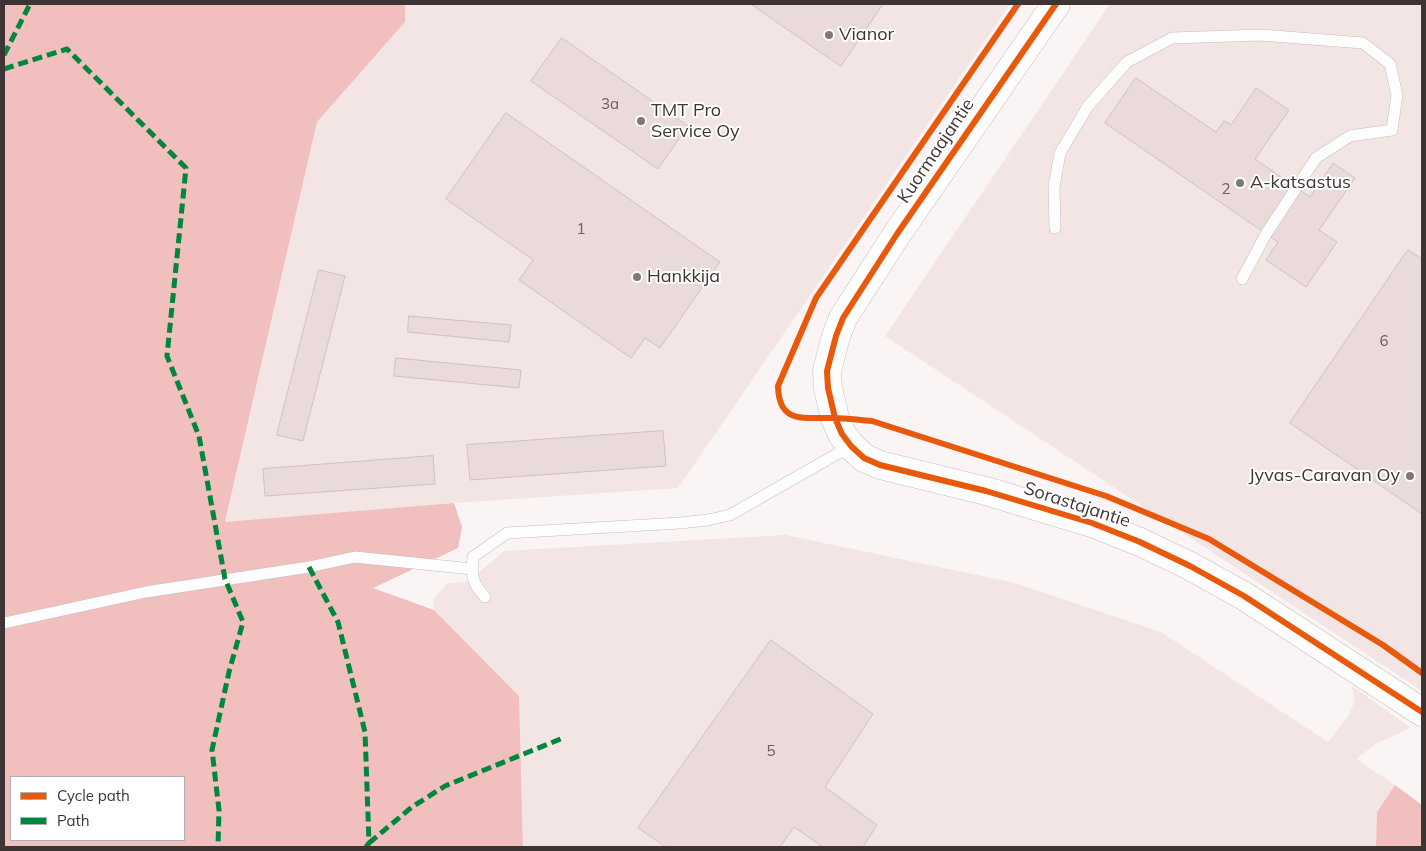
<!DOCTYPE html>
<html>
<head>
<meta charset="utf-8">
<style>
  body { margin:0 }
  #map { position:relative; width:1426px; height:851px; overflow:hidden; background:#faf4f4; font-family:Mulish,sans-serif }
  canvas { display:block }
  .frame { position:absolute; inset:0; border:5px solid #3f3434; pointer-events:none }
  .legend { position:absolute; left:10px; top:776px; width:175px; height:65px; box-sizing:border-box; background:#fff; border:1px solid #b2aeae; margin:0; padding:6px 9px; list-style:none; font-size:15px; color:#3f3434 }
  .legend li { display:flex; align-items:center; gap:10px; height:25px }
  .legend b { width:25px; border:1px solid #b2aeae }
</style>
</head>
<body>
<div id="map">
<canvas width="1426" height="851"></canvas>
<div class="frame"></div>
<ul class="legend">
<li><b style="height:6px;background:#e8590c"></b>Cycle path</li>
<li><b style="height:6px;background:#00873e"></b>Path</li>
</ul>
</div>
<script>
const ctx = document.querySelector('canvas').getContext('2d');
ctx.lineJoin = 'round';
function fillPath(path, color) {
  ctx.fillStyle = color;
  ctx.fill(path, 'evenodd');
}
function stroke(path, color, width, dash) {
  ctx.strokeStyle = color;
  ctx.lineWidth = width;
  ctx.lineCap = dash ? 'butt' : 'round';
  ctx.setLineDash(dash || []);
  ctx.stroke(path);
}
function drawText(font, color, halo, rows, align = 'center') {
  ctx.font = font + ' Mulish,sans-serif';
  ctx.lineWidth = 4;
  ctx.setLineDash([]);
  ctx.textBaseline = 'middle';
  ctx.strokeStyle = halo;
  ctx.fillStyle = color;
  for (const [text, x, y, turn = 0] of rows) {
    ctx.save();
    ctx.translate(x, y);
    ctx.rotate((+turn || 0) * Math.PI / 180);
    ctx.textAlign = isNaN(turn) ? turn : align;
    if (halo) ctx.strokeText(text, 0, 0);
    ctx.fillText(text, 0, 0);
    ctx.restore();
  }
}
const built = new Path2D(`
  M405,4h605l-332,484 -224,15 -229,20 92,-401 88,-100z
  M1110,4h312v687l-537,-355z
  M786,535l229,48 146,49 167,110 21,-27 6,-15 -4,-15 60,43 -34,15 -21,16 39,26 -18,27 -1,35h-853l-4,-151 -85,-86 -1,-10 14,-16 22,-3 35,-30z`);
const forest = new Path2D(`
  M4,4h401v18l-88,100 -92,400 229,-19 8,24 -4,21 -85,40 61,22 85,86 4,151h-519zM11,777h173v63h-173z
  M1395,785l27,20v42h-46l1,-35z`);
const building = new Path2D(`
  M751,4h132l-42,62z
  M562,38l126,88 -30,43 -127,-88z
  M1136,78l80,54 8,-11 7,4 25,-37 33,22 -34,49 55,38 23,-34 22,15 -36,52 18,12 -31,45 -40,-27 12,-18 -173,-119z
  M506,113l214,149 -60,86 -15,-10 -14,20 -112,-78 14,-20 -87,-61z
  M1408,250l14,9v255l-132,-91z
  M319,270l26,6 -42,165 -26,-6z
  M409,316l102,9 -2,17 -101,-10z
  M396,358l125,12 -2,18 -125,-12z
  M663,431l3,35 -196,14 -3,-35z
  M433,456l2,28 -170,12 -2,-27z
  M771,640l102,74 -48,73 52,38 -14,22h-40l-29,-20 -14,20h-114l-28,-19z`);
const service = new Path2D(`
  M1055,228l-1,-41 6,-34 28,-47 39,-44 45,-24 89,-3 102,8 27,21 7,31 -5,35 -42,6 -34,22 -50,76 -24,45
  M485,597c-13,-14 -14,-22 -12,-40l34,-24 173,-10 28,-3 22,-5 121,-69
  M4,623l142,-31 163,-25 46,-10 117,12`);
const tertiary = new Path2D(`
  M1056,4l-159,230 -54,84 -7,18 -9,35 1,17 7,30 7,16 9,12 13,12 16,7 106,26 106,32 48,19 50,24 54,30 178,116`);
const quiet = new Path2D(`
  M4,55l26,-51
  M4,69l63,-20 119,119 -19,188 32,80 26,143 18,43 -14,50 -17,78 7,60 -1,37
  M309,567l29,55 27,110 4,111 -3,4
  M369,843l43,-36 33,-21 118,-48`);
const cycleway = new Path2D(`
  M1018,4l-202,294 -38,88c1,39 26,31 55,32 13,0 26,2 39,3l234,75 103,43 174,106 39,28
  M1056,4l-159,230 -54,84 -7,18 -9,35 1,17 7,30 7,16 9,12 13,12 16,7 106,26 106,32 48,19 50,24 54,30 178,116`);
const markers = [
  [829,35,5,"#807777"],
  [641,121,5,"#807777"],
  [1240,183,5,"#807777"],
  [637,277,5,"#807777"],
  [1410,476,5,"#807777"]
];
const numberNames = [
  ["3a",610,104],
  ["2",1226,189],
  ["1",581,229],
  ["6",1384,341],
  ["5",771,751]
];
const poiNames = [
  ["Vianor",839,35],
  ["TMT Pro",651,111],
  ["Service Oy",651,132],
  ["A-katsastus",1250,183],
  ["Hankkija",647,277],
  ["Jyvas-Caravan Oy",1400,476,"right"]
];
const streetNames = [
  ["Kuormaajantie",936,151,-56],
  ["Sorastajantie",1077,505,18]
];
fillPath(built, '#f3e5e4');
fillPath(forest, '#f1bfbe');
fillPath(building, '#eadada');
stroke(building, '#cbc4c4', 1);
stroke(service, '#c5bdbd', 12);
stroke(tertiary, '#c5bdbd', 29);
stroke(service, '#fefdfd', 11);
stroke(tertiary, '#fefdfd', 28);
stroke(quiet, '#00873e', 5, [10, 5]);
stroke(cycleway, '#e8590c', 6);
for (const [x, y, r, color] of markers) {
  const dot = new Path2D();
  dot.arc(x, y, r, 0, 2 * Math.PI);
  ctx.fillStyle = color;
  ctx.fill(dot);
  stroke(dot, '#fff', 2);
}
drawText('15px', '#6a5e5e', null, numberNames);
drawText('18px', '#3f3434', '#fff', poiNames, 'left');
drawText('18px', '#3f3434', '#fff', streetNames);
</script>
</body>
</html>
